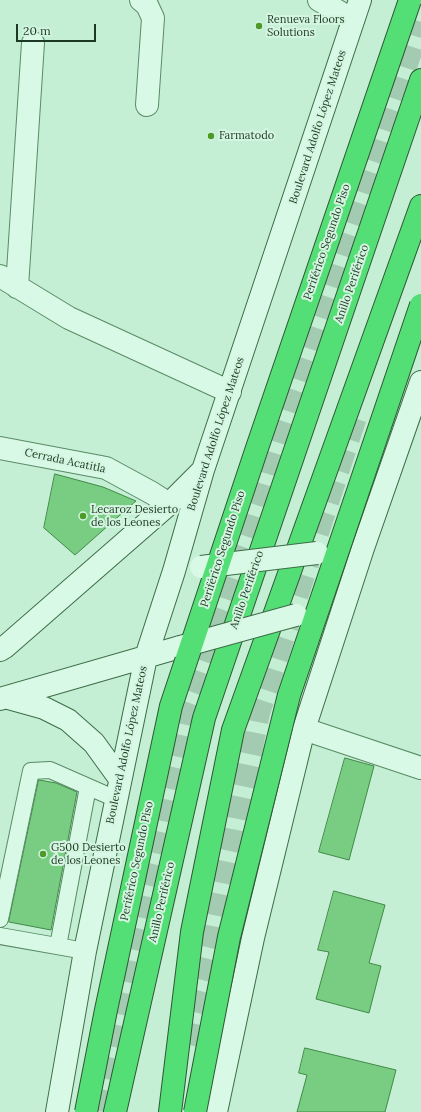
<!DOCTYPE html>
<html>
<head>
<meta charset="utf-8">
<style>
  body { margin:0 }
  #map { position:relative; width:421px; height:1112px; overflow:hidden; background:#c4efd5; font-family:Lora,serif }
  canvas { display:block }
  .scale { position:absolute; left:16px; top:24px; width:80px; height:18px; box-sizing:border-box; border:2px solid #1e3923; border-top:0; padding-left:5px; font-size:12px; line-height:14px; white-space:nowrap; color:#1e3923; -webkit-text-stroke:3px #d4f6e1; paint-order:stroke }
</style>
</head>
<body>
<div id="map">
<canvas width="421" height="1112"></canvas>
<div class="scale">20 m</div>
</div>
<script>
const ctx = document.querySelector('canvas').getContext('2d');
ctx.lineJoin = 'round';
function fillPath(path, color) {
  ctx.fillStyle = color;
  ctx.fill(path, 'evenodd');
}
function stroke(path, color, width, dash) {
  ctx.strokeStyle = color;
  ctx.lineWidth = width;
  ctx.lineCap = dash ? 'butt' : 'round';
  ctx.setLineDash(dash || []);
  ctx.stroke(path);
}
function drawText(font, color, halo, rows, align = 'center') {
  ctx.font = font + ' Lora,serif';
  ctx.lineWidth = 4;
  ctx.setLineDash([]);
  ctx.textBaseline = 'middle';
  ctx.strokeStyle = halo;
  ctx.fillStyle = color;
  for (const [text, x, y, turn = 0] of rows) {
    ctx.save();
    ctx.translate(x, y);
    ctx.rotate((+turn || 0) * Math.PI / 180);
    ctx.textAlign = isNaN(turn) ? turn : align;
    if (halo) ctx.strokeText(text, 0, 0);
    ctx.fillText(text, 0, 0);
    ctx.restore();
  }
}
const building = new Path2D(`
  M55,474l48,13 33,14 -61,54 -31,-27z
  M345,758l29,8 -25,94 -30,-8z
  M39,780l17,3 21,9 -26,138 -42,-8z
  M334,891l51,14 -16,58 12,3 -12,47 -53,-14 13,-47 -11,-2z
  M305,1048l91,22 -11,42h-88l10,-37 -8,-2z`);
const motorwayTunnel = new Path2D(`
  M186,1044l28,-110 45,-221 98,-299
  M103,1112l33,-162 51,-234 69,-195 28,-90 137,-409`);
const service = new Path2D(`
  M0,919l31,-148 19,-1 66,29
  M0,936l85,15
  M58,946l30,-159`);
const minor = new Path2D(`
  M141,0l6,5 6,13 -6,87
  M319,0l34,20
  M0,276l69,42 161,74
  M17,287l16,-244
  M0,448l106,20 46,25 17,11
  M304,729l117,39`);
const secondary = new Path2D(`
  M0,650l5,-3 164,-143 33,-33
  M8,698l36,10 24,12 26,23 26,36
  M0,699l180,-52
  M57,1112l28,-161 61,-294 28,-86 29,-101 157,-470
  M216,1112l37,-174 51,-209 59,-181 58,-166`);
const motorway = new Path2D(`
  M115,1112l89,-394 217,-638
  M170,1112l22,-180 41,-202 188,-524`);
const secondaryBridge = new Path2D(`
  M201,567l116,-14
  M180,647l116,-32`);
const motorwayBridge = new Path2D(`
  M86,1112l20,-102 65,-304 86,-258 153,-448
  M195,1112l34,-175 60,-242 132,-390`);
const markers = [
  [259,26,4,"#4d9a29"],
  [211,136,4,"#4d9a29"],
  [83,516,4,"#4d9a29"],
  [43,854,4,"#4d9a29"]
];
const poiNames = [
  ["Renueva Floors",267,20],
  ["Solutions",267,33],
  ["Farmatodo",219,136],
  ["Lecaroz Desierto",91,510],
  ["de los Leones",91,523],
  ["G500 Desierto",51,848],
  ["de los Leones",51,861]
];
const streetNames = [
  ["Boulevard Adolfo López Mateos",318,127,-72],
  ["Periférico Segundo Piso",327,242,-71],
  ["Anillo Periférico",352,284,-71],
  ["Boulevard Adolfo López Mateos",216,434,-72],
  ["Cerrada Acatitla",65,461,12],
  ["Periférico Segundo Piso",223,549,-72],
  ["Anillo Periférico",247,590,-71],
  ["Boulevard Adolfo López Mateos",127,745,-78],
  ["Periférico Segundo Piso",137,861,-78],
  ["Anillo Periférico",162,902,-77]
];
fillPath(building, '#79cd82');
stroke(building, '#408946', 1);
stroke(motorwayTunnel, '#a3cbb1', 22, [22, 11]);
stroke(service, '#5a8a65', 18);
stroke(minor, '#5a8a65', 24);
stroke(secondary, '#3d6c46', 24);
stroke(motorway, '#2e5735', 24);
stroke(service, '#d8f9e5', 16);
stroke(minor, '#d8f9e5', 22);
stroke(secondary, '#d8f9e5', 22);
stroke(motorway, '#54df76', 22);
stroke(secondaryBridge, '#3d6c46', 24, []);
stroke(motorwayBridge, '#2e5735', 24, []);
stroke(secondaryBridge, '#d8f9e5', 22);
stroke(motorwayBridge, '#54df76', 22);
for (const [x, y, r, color] of markers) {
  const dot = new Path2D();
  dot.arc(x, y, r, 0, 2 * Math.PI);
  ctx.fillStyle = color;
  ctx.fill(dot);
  stroke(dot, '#d4f6e1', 1.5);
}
drawText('11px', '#1e3923', '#d4f6e1', poiNames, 'left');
drawText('11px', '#1e3923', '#d4f6e1', streetNames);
</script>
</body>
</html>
